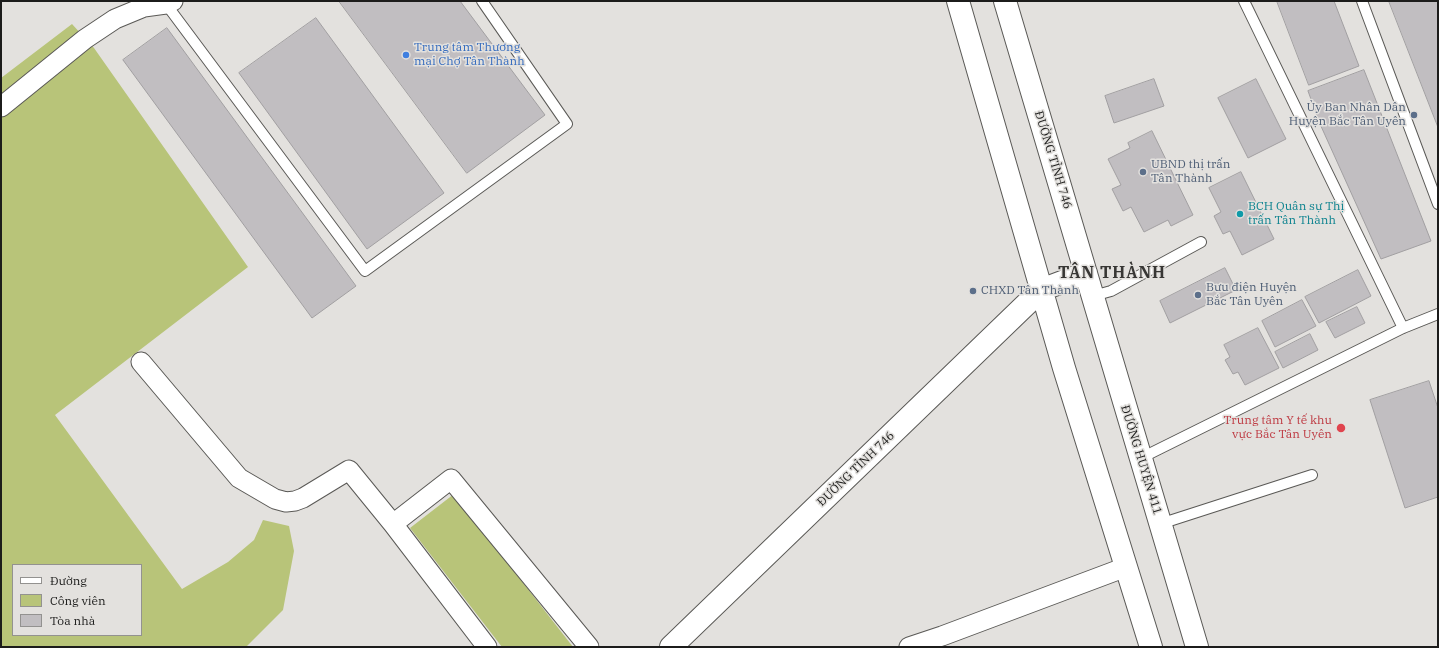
<!DOCTYPE html>
<html>
<head>
<meta charset="utf-8">
<style>
  body { margin:0 }
  #map { position:relative; width:1439px; height:648px; overflow:hidden; background:#e3e1de; font-family:"IBM Plex Serif",serif }
  canvas { display:block }
  .frame { position:absolute; inset:0; border:2px solid #1c1c1b; pointer-events:none }
  .legend { position:absolute; left:12px; top:564px; width:130px; height:72px; box-sizing:border-box; background:#e3e1de; border:1px solid #939290; margin:0; padding:5px 7px; list-style:none; font-size:12px; color:#1c1c1b }
  .legend li { display:flex; align-items:center; gap:8px; height:20px }
  .legend b { width:20px; border:1px solid #939290 }
</style>
</head>
<body>
<div id="map">
<canvas width="1439" height="648"></canvas>
<div class="frame"></div>
<ul class="legend">
<li><b style="height:5px;background:#fff"></b>Đường</li>
<li><b style="height:11px;background:#b8c479"></b>Công viên</li>
<li><b style="height:11px;background:#c1bec1"></b>Tòa nhà</li>
</ul>
</div>
<script>
const ctx = document.querySelector('canvas').getContext('2d');
ctx.lineJoin = 'round';
function fillPath(path, color) {
  ctx.fillStyle = color;
  ctx.fill(path, 'evenodd');
}
function stroke(path, color, width, dash) {
  ctx.strokeStyle = color;
  ctx.lineWidth = width;
  ctx.lineCap = dash ? 'butt' : 'round';
  ctx.setLineDash(dash || []);
  ctx.stroke(path);
}
function drawText(font, color, halo, rows, align = 'center') {
  ctx.font = font + ' "IBM Plex Serif",serif';
  ctx.lineWidth = 3;
  ctx.setLineDash([]);
  ctx.textBaseline = 'middle';
  ctx.strokeStyle = halo;
  ctx.fillStyle = color;
  for (const [text, x, y, turn = 0] of rows) {
    ctx.save();
    ctx.translate(x, y);
    ctx.rotate((+turn || 0) * Math.PI / 180);
    ctx.textAlign = isNaN(turn) ? turn : align;
    if (halo) ctx.strokeText(text, 0, 0);
    ctx.fillText(text, 0, 0);
    ctx.restore();
  }
}
const green = new Path2D(`
  M72,24l22,24 154,219 -193,148 127,174 46,-27 26,-22 9,-20 26,6 5,25 -11,59 -37,37h-245v-569zM13,565h128v70h-128z
  M454,494l119,153h-71l-92,-119z`);
const building = new Path2D(`
  M339,1h121l85,114 -78,58z
  M1277,1h57l25,65 -50,19z
  M1389,1h49v126z
  M316,18l128,175 -77,56 -128,-176z
  M167,28l189,258 -44,32 -189,-258z
  M1364,70l67,171 -50,18 -61,-135 -12,-33z
  M1154,79l10,27 -50,17 -9,-27z
  M1256,79l30,60 -38,19 -30,-60z
  M1152,131l41,84 -22,11 -3,-6 -24,12 -13,-25 -8,4 -11,-22 9,-4 -13,-26 22,-11 -2,-5z
  M1241,172l33,67 -32,16 -12,-24 -7,3 -9,-18 7,-4 -12,-24z
  M1225,268l11,22 -66,33 -10,-22z
  M1358,270l13,26 -52,27 -14,-26z
  M1302,300l14,26 -41,21 -13,-26z
  M1357,307l8,16 -30,15 -9,-16z
  M1258,328l21,40 -34,17 -7,-13 -5,2 -8,-14 5,-3 -6,-12z
  M1310,334l8,16 -35,18 -8,-16z
  M1429,381l9,27v89l-33,11 -35,-108z`);
const service = new Path2D(`
  M1244,1l159,327
  M1362,1l76,203
  M166,4l199,267 202,-147 -85,-123
  M1093,296l18,-5 90,-49
  M1141,458l262,-130 35,-14
  M1160,524l152,-49`);
const minor = new Path2D(`
  M1,107l84,-68 30,-20 29,-12 22,-3 7,-3
  M141,362l98,116 36,21 11,3 9,-1 8,-3 46,-28 44,54 94,123
  M393,524l58,-45 138,168
  M909,647l33,-11 184,-69`);
const secondary = new Path2D(`
  M958,1l106,367 87,279
  M1005,1l192,646
  M671,647l370,-357 45,-17`);
const markers = [
  [406,55,4,"#3f7fe0"],
  [1414,115,4,"#5c6f8a"],
  [1143,172,4,"#5c6f8a"],
  [1240,214,4,"#0f9aa8"],
  [973,291,4,"#5c6f8a"],
  [1198,295,4,"#5c6f8a"],
  [1341,428,5,"#e0444e"]
];
const shopNames = [
  ["Trung tâm Thương",414,48],
  ["mại Chợ Tân Thành",414,62]
];
const serviceNames = [
  ["Ủy Ban Nhân Dân",1406,108,"right"],
  ["Huyện Bắc Tân Uyên",1406,122,"right"],
  ["UBND thị trấn",1151,165],
  ["Tân Thành",1151,179],
  ["Bưu điện Huyện",1206,288],
  ["Bắc Tân Uyên",1206,302],
  ["CHXD Tân Thành",981,291]
];
const streetNames = [
  ["ĐƯỜNG TỈNH 746",1053,160,73],
  ["ĐƯỜNG HUYỆN 411",1141,460,73],
  ["ĐƯỜNG TỈNH 746",856,469,-44]
];
const cultureNames = [
  ["BCH Quân sự Thị",1248,207],
  ["trấn Tân Thành",1248,221]
];
const healthNames = [
  ["Trung tâm Y tế khu",1332,421],
  ["vực Bắc Tân Uyên",1332,435]
];
const districtNames = [
  ["TÂN THÀNH",1112,273]
];
fillPath(green, '#b8c479');
fillPath(building, '#c1bec1');
stroke(building, '#a19fa1', 1);
stroke(service, '#5a5956', 12);
stroke(minor, '#5a5956', 21);
stroke(secondary, '#5a5956', 24);
stroke(service, '#fff', 10);
stroke(minor, '#fff', 19);
stroke(secondary, '#fff', 22);
for (const [x, y, r, color] of markers) {
  const dot = new Path2D();
  dot.arc(x, y, r, 0, 2 * Math.PI);
  ctx.fillStyle = color;
  ctx.fill(dot);
  stroke(dot, '#e3e1de', 1.5);
}
drawText('12px', '#366cbe', '#e3e1de', shopNames, 'left');
drawText('12px', '#4e5e75', '#e3e1de', serviceNames, 'left');
drawText('12px', '#1c1c1b', '#e3e1de', streetNames);
drawText('12px', '#0d838f', '#e3e1de', cultureNames, 'left');
drawText('12px', '#be3a42', '#e3e1de', healthNames, 'right');
ctx.letterSpacing = '1px';
drawText('bold 16px', '#383735', '#e3e1de', districtNames);
ctx.letterSpacing = '0px';
</script>
</body>
</html>
